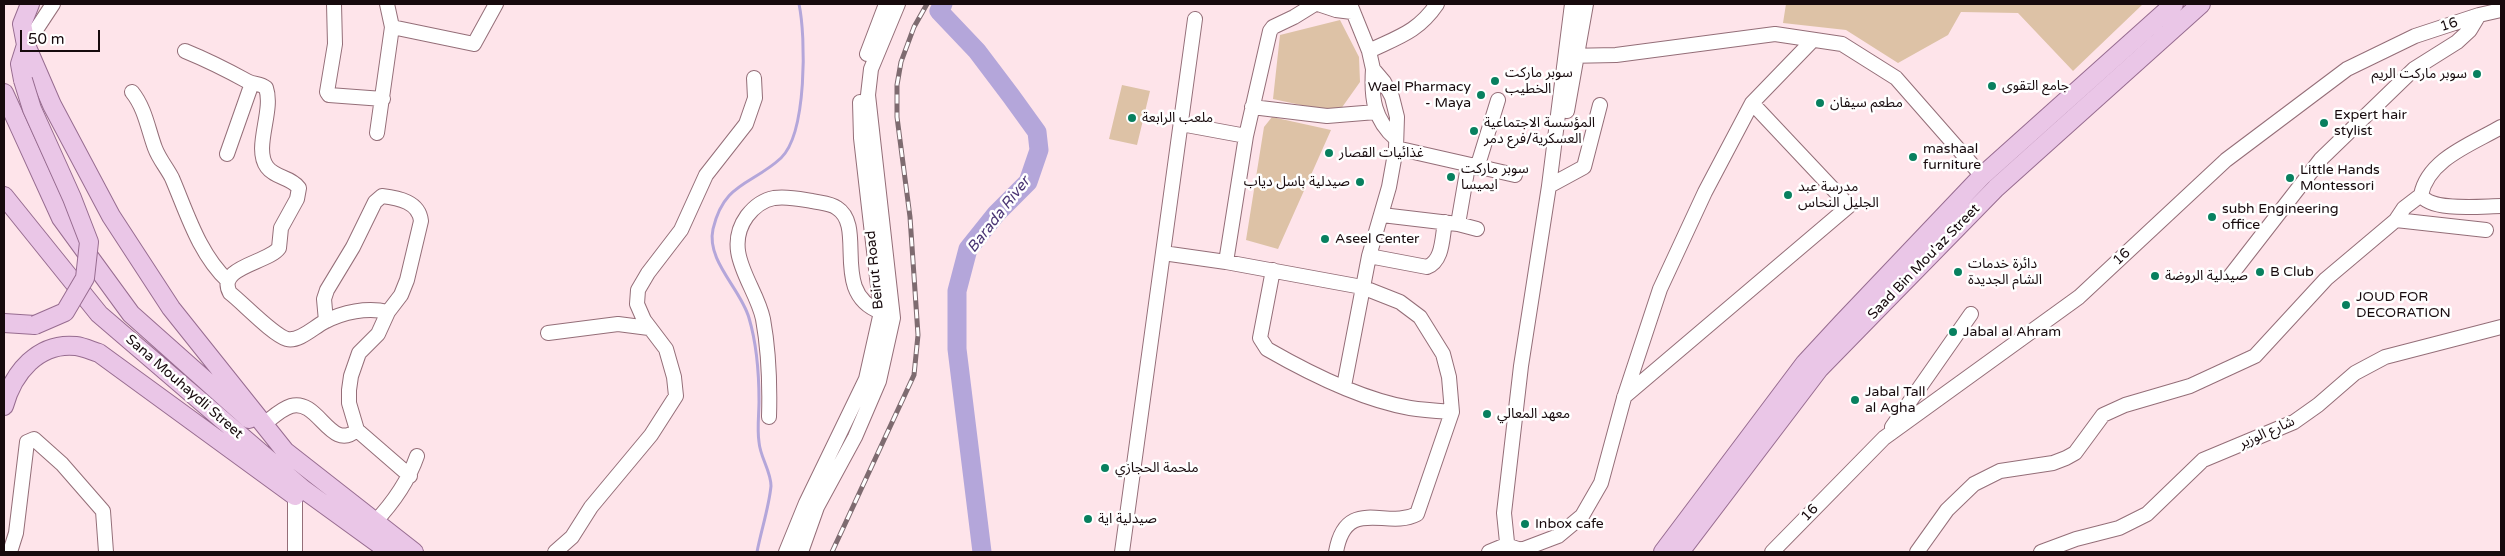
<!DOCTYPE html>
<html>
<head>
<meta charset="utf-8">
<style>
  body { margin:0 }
  #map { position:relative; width:2505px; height:556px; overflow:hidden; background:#fee4ea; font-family:"Varela Round",sans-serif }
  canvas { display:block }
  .frame { position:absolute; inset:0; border:5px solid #170a0d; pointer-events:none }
  .scale { position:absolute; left:20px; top:30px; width:80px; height:22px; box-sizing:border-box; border:2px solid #170a0d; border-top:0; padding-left:6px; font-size:15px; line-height:18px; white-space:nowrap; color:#170a0d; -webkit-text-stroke:4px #fff; paint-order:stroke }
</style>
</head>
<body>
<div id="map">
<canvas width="2505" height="556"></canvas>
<div class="frame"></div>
<div class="scale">50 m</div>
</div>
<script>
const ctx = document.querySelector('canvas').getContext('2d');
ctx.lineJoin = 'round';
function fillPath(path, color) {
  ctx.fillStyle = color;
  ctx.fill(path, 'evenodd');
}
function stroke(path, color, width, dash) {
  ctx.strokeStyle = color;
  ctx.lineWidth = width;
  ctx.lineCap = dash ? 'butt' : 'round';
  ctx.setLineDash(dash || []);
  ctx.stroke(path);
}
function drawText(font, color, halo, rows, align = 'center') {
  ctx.font = font + ' "Varela Round","Noto Sans Arabic",sans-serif';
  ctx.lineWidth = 5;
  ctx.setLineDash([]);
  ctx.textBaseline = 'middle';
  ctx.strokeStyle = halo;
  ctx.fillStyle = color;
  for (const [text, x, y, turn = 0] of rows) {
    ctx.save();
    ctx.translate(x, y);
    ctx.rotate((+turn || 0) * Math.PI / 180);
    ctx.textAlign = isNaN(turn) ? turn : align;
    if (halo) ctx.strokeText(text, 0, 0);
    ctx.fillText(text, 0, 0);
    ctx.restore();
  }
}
const green = new Path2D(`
  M1786,4h357l-70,67 -55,-58 -57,-1 -13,23 -50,28 -52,-33 -63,-7z
  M1340,20l19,37 1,25 -22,31 -65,-14 7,-64z
  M1122,85l28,6 -13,54 -28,-6z
  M1272,117l59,13 -53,119 -32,-9 18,-113z`);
const stream = new Path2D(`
  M757,552c4,-21 12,-45 14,-66 0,-15 -11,-29 -12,-44 -2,-13 0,-28 0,-41 0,-28 -2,-56 -10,-83 -8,-29 -43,-57 -36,-89 11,-47 39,-44 68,-71 26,-25 25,-121 18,-154`);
const river = new Path2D(`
  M943,4l-4,7 38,40 34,45 26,36 2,18 -11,32 -32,32 -28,35 -11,42v58l25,203`);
const minor = new Path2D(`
  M334,4l1,40 -8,48 2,3 54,4
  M1315,4l-21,13 -21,10 -3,4 -24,105 -20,126 136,25 38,15 20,15 23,37 6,23 3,35 -35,102c-30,16 -71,-19 -81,38
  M1318,4l18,6 16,2
  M392,27l82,17 22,-40
  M26,45l27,-41
  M185,51c22,9 42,19 62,30 7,4 13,2 19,7 8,23 -13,60 1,79 8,11 24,10 32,21l-2,11 -16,29 -2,20c-11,15 -63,19 -49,45 13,10 43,42 57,46 12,3 27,-12 37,-17 19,-10 43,-15 64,-10
  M1369,51c29,-14 49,-19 68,-47
  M867,54l19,-50
  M1566,56l50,-1 159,-21 67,10 54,34 86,98
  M1373,69c-2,29 1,51 23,70
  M132,92c13,16 16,37 23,56 4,11 12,20 17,30 15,35 27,76 56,103
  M1252,107l75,9 49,-4
  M1567,111l19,-107
  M1181,124l65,12
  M2501,127c-29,17 -73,32 -80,68 10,17 62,11 80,11
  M377,133l15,-106 -5,-23
  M1396,148l119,27
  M227,154l25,-71
  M1477,168l21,-68
  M1549,186l35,-19 16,-62
  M1382,215l76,9 19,5
  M2396,220l90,10
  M1458,224l10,-58
  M1163,253l63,9
  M1369,256l58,11c16,-6 15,-29 18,-45
  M1273,270l-13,68 7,11c40,23 96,51 143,59 13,2 28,3 42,4
  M2231,275l90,-116 93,-90 43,-27 13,-12 9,-15
  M326,321l-2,-22 3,-9 26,-43 22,-45 7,-6c17,2 37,6 39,25l-14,59 -6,15 -13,17 -10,22 -19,19 -8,23 -2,14v13l8,27 53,46
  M548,333l70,-9 31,4
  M1344,386l25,-130 20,-69 7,-39 1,-31 -5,-20 -8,-15 -11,-13 -4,-18 -19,-47
  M1624,397l225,-191 -97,-103
  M769,417c1,-33 0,-65 -6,-98 -7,-34 -42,-67 -16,-103 7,-9 16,-16 27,-18 13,-2 26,1 38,3 8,2 18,2 25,7 30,19 -8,85 44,104
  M264,424c8,-6 17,-15 27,-18 28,-8 39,47 66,24
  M1892,427l79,-113
  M374,523c19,-20 34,-41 43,-67
  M10,552l6,-19 11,-91 7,-3 28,25 41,47 3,41
  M295,552v-56l7,-7
  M555,552l17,-15 19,-30 60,-72 25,-39 -2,-19 -8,-28 -22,-29 -7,-16 1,-14 10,-17 33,-43 25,-55 40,-51 9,-26 -1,-20
  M786,552l20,-49 60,-124 15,-67 -20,-174 -1,-36
  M801,552l16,-45 38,-70 24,-56 14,-63 -25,-223 3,-26 27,-65
  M1122,552l73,-533
  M1489,552l17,-7 15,5 37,-14 24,-20 19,-33 23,-85 36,-109 45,-97 47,-89 61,-63
  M1508,552l-4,-39 17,-147 28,-180 23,-182
  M1772,552l112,-114 195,-141 147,-137 121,-91 68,-33 64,-21 22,-5
  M1917,552l30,-42 27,-26 26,-13 53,-8 13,-5 9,-5 28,-38 22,-10 65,-19 65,-30 71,-77 70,-59 8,-12 17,-13
  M2041,552l35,-13 43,-11 28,-14 56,-54 91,-38 24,-17 37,-32 30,-16 116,-30`);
const major = new Path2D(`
  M30,4l-8,20 4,21 26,60 59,111 60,92 114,143 129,101
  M23,80l-3,-16 6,-19
  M4,93l57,125 70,96 118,105
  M4,196l95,118 204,175 87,63
  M4,323l31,2
  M4,406c9,-33 34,-64 72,-60 8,1 16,5 23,7l196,143
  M1663,552l142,-189 37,-40 140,-147 192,-172
  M1680,552l139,-183 177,-181 205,-184`);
const rail = new Path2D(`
  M832,552l82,-177 4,-40 -8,-118 -13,-100v-32l4,-23 13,-35 13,-23`);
const majorBridge = new Path2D(`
  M23,80l9,29 40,89 17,44 -4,36 -20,34 -30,13`);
const markers = [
  [2477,74,5,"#08805f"],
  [1495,81,5,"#08805f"],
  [1992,86,5,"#08805f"],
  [1481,95,5,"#08805f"],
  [1820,103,5,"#08805f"],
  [1132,118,5,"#08805f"],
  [2324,123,5,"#08805f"],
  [1474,131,5,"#08805f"],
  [1329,153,5,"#08805f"],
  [1913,157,5,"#08805f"],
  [1451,177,5,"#08805f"],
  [2290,178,5,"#08805f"],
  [1360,182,5,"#08805f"],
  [1788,195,5,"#08805f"],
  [2212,217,5,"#08805f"],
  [1325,239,5,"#08805f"],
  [1958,272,5,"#08805f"],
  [2260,272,5,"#08805f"],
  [2155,276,5,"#08805f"],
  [2346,305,5,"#08805f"],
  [1953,332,5,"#08805f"],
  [1855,400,5,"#08805f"],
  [1487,414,5,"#08805f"],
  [1105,468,5,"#08805f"],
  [1088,519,5,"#08805f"],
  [1525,524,5,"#08805f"]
];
const streetNames = [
  ["16",2449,25,-18],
  ["16",2122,257,-43],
  ["Saad Bin Mou'az Street",1924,262,-46],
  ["Beirut Road",875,270,-96],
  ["Sana Mouhaydli Street",184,387,41],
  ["شارع الوزير",2267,433,-24],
  ["16",1810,513,-46]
];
const poiNames = [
  ["سوبر ماركت",1505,73],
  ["الخطيب",1505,89],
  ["سوبر ماركت الريم",2467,74,"right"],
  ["جامع التقوى",2002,86],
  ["Wael Pharmacy",1471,87,"right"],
  ["- Maya",1471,103,"right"],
  ["مطعم سيفان",1830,103],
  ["Expert hair",2334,115],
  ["stylist",2334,131],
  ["ملعب الرابعة",1142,118],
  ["المؤسسة الاجتماعية",1484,123],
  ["العسكرية/فرع دمر",1484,139],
  ["mashaal",1923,149],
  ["furniture",1923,165],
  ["غذائيات القصار",1339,153],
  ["سوبر ماركت",1461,169],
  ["ايميسا",1461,185],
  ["Little Hands",2300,170],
  ["Montessori",2300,186],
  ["صيدلية باسل دياب",1350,182,"right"],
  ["مدرسة عبد",1798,187],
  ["الجليل النحاس",1798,203],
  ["subh Engineering",2222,209],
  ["office",2222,225],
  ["Aseel Center",1335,239],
  ["دائرة خدمات",1968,264],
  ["الشام الجديدة",1968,280],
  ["B Club",2270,272],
  ["صيدلية الروضة",2165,276],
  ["JOUD FOR",2356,297],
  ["DECORATION",2356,313],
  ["Jabal al Ahram",1963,332],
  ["Jabal Tall",1865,392],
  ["al Agha",1865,408],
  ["معهد المعالي",1497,414],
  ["ملحمة الحجازي",1115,468],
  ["صيدلية اية",1098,519],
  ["Inbox cafe",1535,524]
];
const waterNames = [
  ["Barada River",999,215,-52]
];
fillPath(green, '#ddc2a6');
stroke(stream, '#b4a6da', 3);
stroke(river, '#b4a6da', 19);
stroke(minor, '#946e78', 16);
stroke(major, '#976c90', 20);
stroke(minor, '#fff', 14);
stroke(major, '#eac6e7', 18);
stroke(rail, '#7e6b70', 5);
stroke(rail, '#fff', 3, [9]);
stroke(majorBridge, '#976c90', 20, []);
stroke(majorBridge, '#eac6e7', 18);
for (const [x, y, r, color] of markers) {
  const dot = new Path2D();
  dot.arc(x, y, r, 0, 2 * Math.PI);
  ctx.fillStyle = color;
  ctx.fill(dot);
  stroke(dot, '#fff', 2);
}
drawText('14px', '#170a0d', '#fff', streetNames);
drawText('14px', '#170a0d', '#fff', poiNames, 'left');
drawText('italic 15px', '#4a3574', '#fff', waterNames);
</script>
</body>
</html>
